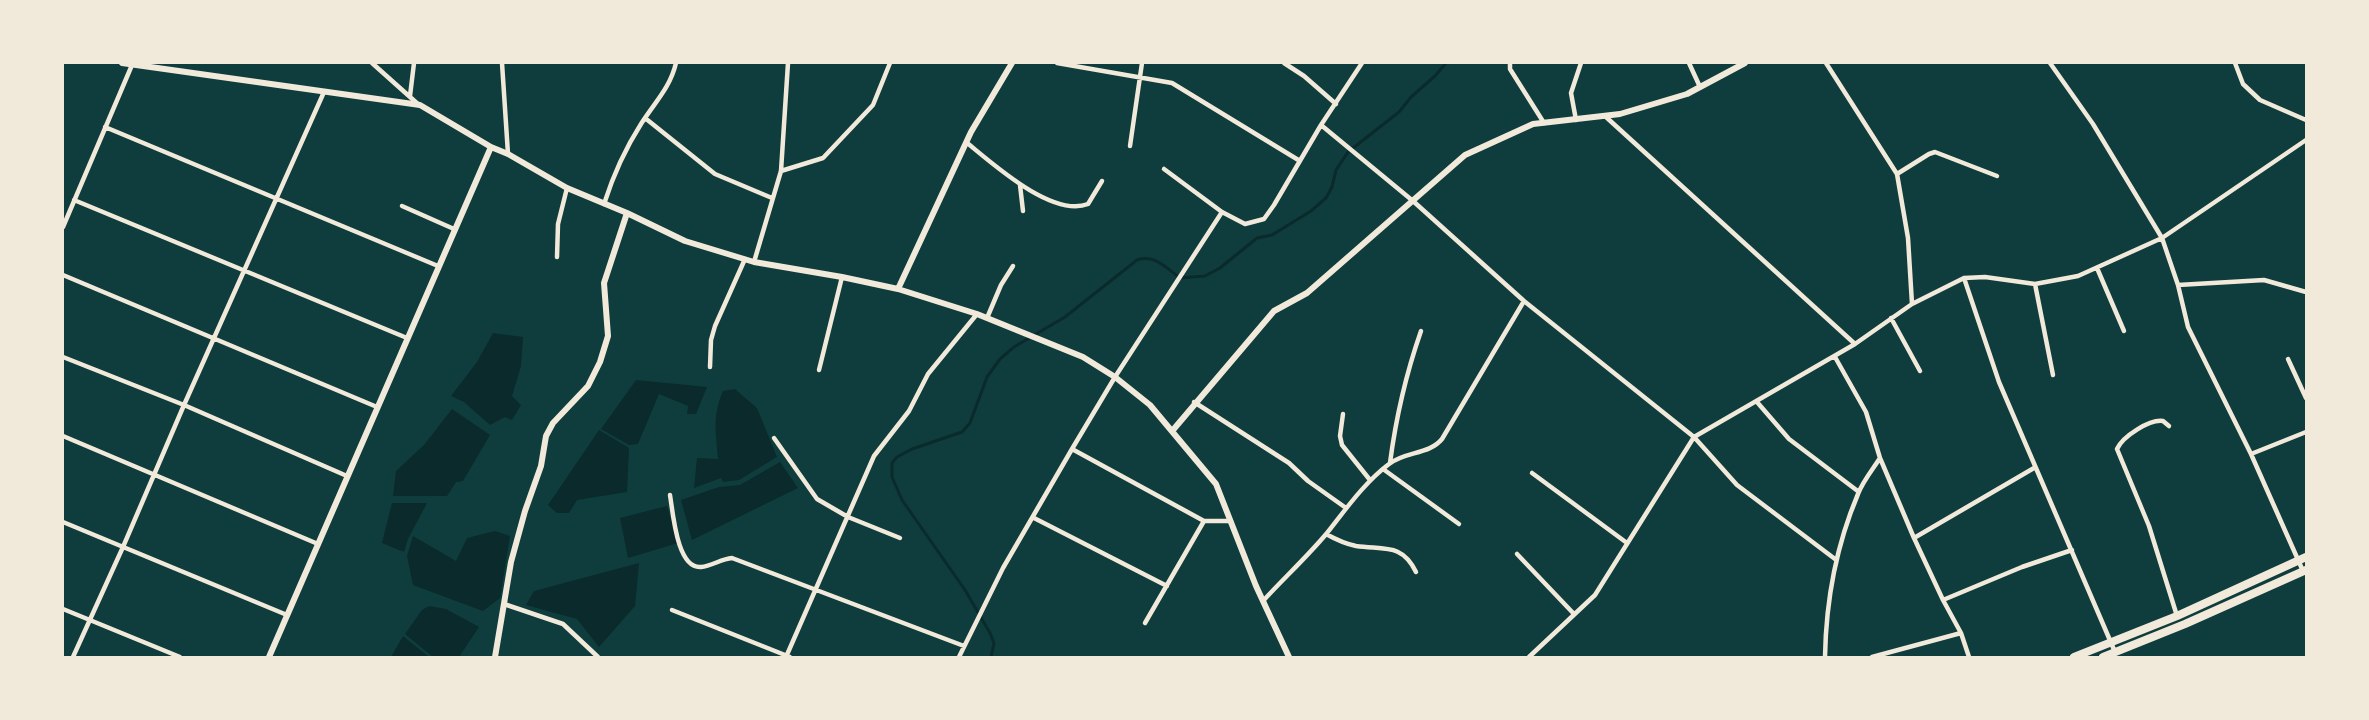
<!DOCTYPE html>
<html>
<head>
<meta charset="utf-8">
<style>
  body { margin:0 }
  #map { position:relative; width:2369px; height:720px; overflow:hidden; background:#0f3d3e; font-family:Signika,sans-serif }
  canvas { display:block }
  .frame { position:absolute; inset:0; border:64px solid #f1e9da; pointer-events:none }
</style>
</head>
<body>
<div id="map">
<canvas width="2369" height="720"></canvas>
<div class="frame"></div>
</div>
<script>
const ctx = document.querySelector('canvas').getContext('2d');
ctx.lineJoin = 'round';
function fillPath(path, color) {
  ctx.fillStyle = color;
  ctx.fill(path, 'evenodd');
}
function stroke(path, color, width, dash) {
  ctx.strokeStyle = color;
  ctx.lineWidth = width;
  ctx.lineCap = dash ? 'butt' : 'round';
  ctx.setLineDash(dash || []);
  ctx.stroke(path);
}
const water = new Path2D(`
  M493,333l30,4 -2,29 -9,30 9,9 -9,15 -7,-3 -15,8 -26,-23 -13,-6 26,-34z
  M636,380l71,7 -11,27h-9l1,-8 -29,-12 -21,50 -9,1 -28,-16z
  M735,389l22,19 20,49 -38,23 -16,2 -2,-4 -27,10 3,-30 21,1c-2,-26 -6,-43 5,-68z
  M452,409l38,26 -27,46 -7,1 -9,14h-54l3,-25 28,-26z
  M599,430l30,18 -2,44 -50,8 -8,13h-12l-9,-8z
  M780,462l18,26 -106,52 -11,-40 38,-13 21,-2z
  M392,503h35l-19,36 -4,13 -22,-9z
  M667,506l11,37 -50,15 -8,-40z
  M495,531l15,5 -10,62 -17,13 -70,-26 -6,-29 6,-20 43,25 11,-23z
  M639,563l-4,43 -36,41 -22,-28 -51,-14 8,-14z
  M429,606l17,3 33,18 -20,30h-26l-28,-23 17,-24z
  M403,636l26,21h-38z`);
const stream = new Path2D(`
  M991,657l3,-14 -4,-10 -25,-43 -63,-90 -10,-23v-14l5,-6 15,-8 50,-17 8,-9 17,-46 13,-18 14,-12 51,-30 72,-57c18,-6 29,8 43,18l25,-2 15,-8 37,-30 15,-3 39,-24 15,-13 6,-11 4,-17 12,-18 51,-40 12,-15 24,-21 11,-13`);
const minor = new Path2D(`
  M372,63l47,42
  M502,63l6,91
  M1057,63l115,20 128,78
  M1284,63l20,13 32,28
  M1510,63v6l34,54
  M1689,63l11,24
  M1826,63l71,111 11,64 4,66
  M2050,63l43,61 69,114 16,47 10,42 63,127 52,117
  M2235,63l8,21 17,16 46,20
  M410,96l4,-33
  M1606,117l249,227
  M645,118l70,56 57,24
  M1576,120l-5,-27 10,-30
  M1321,125l92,76 111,100 170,136 43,48 98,74
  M105,127l333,139
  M966,142c26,21 86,76 122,62l14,-23
  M1130,146l12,-83
  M1164,169l58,43 23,12 19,-5 10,-14 47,-80 41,-62
  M781,171l42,-13 50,-53 17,-42
  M1897,174l32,-20 6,-2 62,24
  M1020,185l3,26
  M74,200l333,138
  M604,204c9,-28 21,-55 37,-80 14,-22 29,-36 35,-61
  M402,206l52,23
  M63,227l69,-162
  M557,257l1,-33 9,-36
  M754,262l27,-91 7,-108
  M2097,268l27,63
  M63,275l314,132
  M1964,278l35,104 116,270
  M2035,284l18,91
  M2178,285l86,-5 42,12
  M987,318l14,-33 12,-19
  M1891,318l29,53
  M63,357l121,48 163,71
  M1835,357l31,55 14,46 34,80 29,62 18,33 8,24
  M2288,359l18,39
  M710,367l1,-27 4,-14 30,-67
  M819,370l23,-93
  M1194,402l95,61 19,18 38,27
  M1757,402l32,37 70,53
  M1343,414l-3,22 2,9 28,35
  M2169,426l-6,-5c-13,-2 -40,15 -46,28l32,77 28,90
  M63,436l255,108
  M774,438l43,61 31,18 52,21
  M1072,449l132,72
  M2251,454l55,-22
  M1390,463c6,-46 16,-89 31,-132
  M1383,469l76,55
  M1532,473l95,70
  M670,495c3,18 7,74 31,72 11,-1 20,-8 31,-9l232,88
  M1034,518l133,68
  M63,522l224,93
  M1326,534c9,5 20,10 30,12 28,4 46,-3 60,26
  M1914,538l120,-70
  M1517,554l57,60
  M1943,600l79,-33 50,-17
  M1263,601c21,-23 44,-44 64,-68 19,-24 37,-50 62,-69 16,-13 40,-9 53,-25l82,-138
  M504,604l59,20 35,33
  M63,609l117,48
  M672,610l118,47
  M1145,623l59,-102h27
  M73,657l50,-110 61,-142 140,-313
  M786,657l88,-201 35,-45 19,-37 49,-60
  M959,657l44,-89 69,-119 43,-72 107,-165
  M1529,657l66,-62 99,-158 161,-93 57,-40 52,-26 21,-1 50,7 43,-8 84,-38 144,-98
  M1825,657c1,-57 11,-111 33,-163 5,-13 15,-25 22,-36
  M1872,657l89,-24`);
const tertiary = new Path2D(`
  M122,63l298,42 71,42 17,7 59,34 60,25 58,28 69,21 88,15 56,12 79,25 106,43 32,20 35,28 66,79 40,102 33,71
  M898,289l73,-157 41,-69
  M1173,430l101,-119 33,-18 158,-138 68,-31 87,-10 67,-20 58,-31
  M269,657l222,-510
  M495,657l16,-95 14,-51 16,-45 5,-30 7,-13 35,-37 12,-24 8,-26 -4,-53 23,-70`);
const primary = new Path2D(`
  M2074,657l103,-41 129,-59
  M2103,657l82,-33 121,-54`);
fillPath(water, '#0a2a2b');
stroke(stream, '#0a2a2b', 3);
stroke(minor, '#f1e9da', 4.5);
stroke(tertiary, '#f1e9da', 6);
stroke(primary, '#f1e9da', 8);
</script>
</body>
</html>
